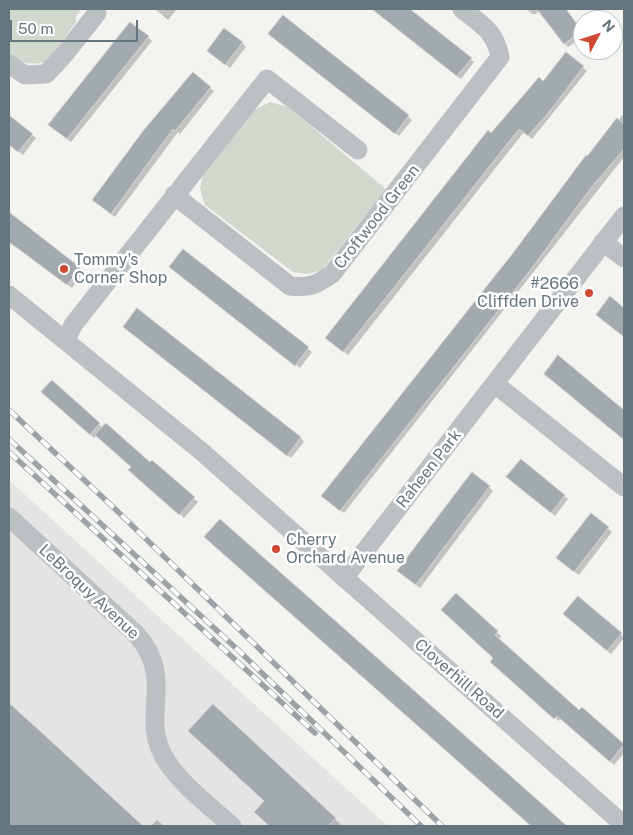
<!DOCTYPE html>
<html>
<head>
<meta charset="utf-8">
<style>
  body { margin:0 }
  #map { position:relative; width:633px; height:835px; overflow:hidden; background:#f3f3f0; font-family:"Public Sans",sans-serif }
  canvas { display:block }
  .frame { position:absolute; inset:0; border:10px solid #65757e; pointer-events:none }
  .north { position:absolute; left:573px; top:10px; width:50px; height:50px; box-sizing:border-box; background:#fff; border:1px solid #c1c8cb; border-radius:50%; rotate:50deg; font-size:14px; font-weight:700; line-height:20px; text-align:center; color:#65757e }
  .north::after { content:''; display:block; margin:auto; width:18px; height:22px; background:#d04a33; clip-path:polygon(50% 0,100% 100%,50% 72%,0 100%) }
  .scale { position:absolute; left:10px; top:20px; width:128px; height:22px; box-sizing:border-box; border:2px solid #65757e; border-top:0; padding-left:6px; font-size:15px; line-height:18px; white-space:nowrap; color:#65757e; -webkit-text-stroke:4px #fff; paint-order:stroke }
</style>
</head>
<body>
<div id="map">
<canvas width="633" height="835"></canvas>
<div class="frame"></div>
<div class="north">N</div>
<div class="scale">50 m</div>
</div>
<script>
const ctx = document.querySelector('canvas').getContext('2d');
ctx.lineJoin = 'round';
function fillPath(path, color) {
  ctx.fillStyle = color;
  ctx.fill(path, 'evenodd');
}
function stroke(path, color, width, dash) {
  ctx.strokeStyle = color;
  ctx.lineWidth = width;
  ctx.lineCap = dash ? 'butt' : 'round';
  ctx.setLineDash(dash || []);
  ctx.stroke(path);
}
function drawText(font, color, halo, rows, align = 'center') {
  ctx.font = font + ' "Public Sans",sans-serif';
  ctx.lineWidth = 5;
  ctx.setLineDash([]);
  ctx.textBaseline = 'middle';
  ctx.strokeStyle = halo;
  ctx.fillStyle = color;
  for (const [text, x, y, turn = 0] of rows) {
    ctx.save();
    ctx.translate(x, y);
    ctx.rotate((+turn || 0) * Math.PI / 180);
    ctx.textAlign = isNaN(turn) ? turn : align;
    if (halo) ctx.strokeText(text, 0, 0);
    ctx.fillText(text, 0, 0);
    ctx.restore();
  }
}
const built = new Path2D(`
  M9,480l363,332 16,14h-379z`);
const green = new Path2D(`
  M9,9h73l-6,7v6l-29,40c-16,3 -25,2 -38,-8z
  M270,102l18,5 98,82 -64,81 -14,4 -15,-2 -88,-67 -5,-16 3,-15 51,-64z`);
const shadow = new Path2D(`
  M155,9h22l-9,11z
  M384,9h24l66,53 -13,17 -77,-61 -4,-4z
  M526,9h14l-4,5h-4z
  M565,9l18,23v5l-15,10 -4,-4z
  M283,17l129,103 -13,16 -125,-99z
  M148,37l4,4 -81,101 -17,-13z
  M242,43l4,4 -16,21 -18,-14z
  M566,54l21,17 -55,68 -8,-7 -176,223 -18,-14 161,-207 53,-51z
  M210,88l4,3 -34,43 -2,-2 -63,85 -17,-13z
  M624,113v44l-280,356 -17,-13 260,-342z
  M9,117l27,21 -13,17 -14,-11z
  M9,213l75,59 -12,16 -63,-49z
  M183,251l129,101 -12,16 -130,-101z
  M138,310l163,128 3,4 -13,16 -163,-128z
  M52,382l51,46 95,74 -14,16 -51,-44 -1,-7 -35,-32 -3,3 -51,-46z
  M512,480l52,16 4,3 -13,17z
  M489,487l4,4 -73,97 -18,-13z
  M591,515l21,17 -33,43 -18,-13z
  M456,595l45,41 -3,4 82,72 2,-3 42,37v7l-10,12 -53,-46 -2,2 -63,-56 -1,-7z
  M569,617l52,17 3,4 -13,16z
  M9,703l132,123h-132z
  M266,801l69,18 7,7h-72l-14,-14z
  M157,820l7,6h-13z`);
const building = new Path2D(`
  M372,9h38l62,49 -15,18z
  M537,9h29l16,22 -18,13z
  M283,15l126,100 -14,19 -127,-100z
  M130,22l19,14 -82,103 -19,-14z
  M224,28l19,14 -18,23 -18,-14z
  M566,52l18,14 -35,46 -21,24 -9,-7 -176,223 -18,-14 163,-208 3,3 48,-56 4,4z
  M193,72l18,15 -36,44 -2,-2 -62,85 -19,-14 51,-69z
  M9,115l24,19 -15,18 -9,-7z
  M617,118l7,6v25l-34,40 -58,79 -192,243 -19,-15 192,-243 73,-98 1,1z
  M9,212l72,56 -14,17 -58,-43z
  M183,249l126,98 -14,19 -126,-99z
  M610,296l14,12v29l-28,-22z
  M137,308l164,129 -14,19 -164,-129z
  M558,355l66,55v30l-80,-66z
  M52,380l48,43 -10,12 -49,-43z
  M106,423l44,39 2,-2 43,37 -16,18 -51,-45 3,-3 -36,-32z
  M521,459l44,36 -14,18 -45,-36z
  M472,472l18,14 -74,99 -19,-14z
  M591,513l18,14 -35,45 -18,-14z
  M220,519l128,113 219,194h-36l-327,-289z
  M456,593l42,38 -3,4 84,75 3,-3 42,37 -14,18 -53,-46 -3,3 -64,-57 3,-4 -52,-48z
  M578,596l44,37 -15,18 -44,-37z
  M9,703l31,28 103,95h-134z
  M213,704l123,114 -8,8h-59l-15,-14 10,-11 -76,-70z`);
const street = new Path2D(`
  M9,64l16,11 21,-1 17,-18 34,-43
  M174,195l116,91c20,2 26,-1 42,-12l168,-217c-5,-26 -18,-32 -38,-48
  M603,242l21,16
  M9,295l192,156 423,374
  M66,340l7,-15 194,-246 91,71
  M495,384l129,103
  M9,517l128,118c38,44 4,79 26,120 15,28 46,50 69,71
  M344,578l280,-362`);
const rail = new Path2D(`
  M9,410l103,96 330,320
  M9,439l229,211 183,176
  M9,452l306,281`);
const markers = [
  [64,269,5,"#d04a33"],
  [589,293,5,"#d04a33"],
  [276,549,5,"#d04a33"]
];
const streetNames = [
  ["Croftwood Green",377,217,-52],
  ["Raheen Park",429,469,-52],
  ["LeBroquy Avenue",89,592,43],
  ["Cloverhill Road",459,679,41]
];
const poiNames = [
  ["Tommy's",74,260],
  ["Corner Shop",74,278],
  ["#2666",579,284,"right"],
  ["Cliffden Drive",579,302,"right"],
  ["Cherry",286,540],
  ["Orchard Avenue",286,558]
];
fillPath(built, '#e4e4e3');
fillPath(green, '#d3d8cf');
fillPath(shadow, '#0003');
fillPath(building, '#a3aaae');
stroke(building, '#d4d4d2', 1);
stroke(street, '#bcc0c3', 19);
stroke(rail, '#9ca3a7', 5.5);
stroke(rail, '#fff', 4, [11]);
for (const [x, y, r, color] of markers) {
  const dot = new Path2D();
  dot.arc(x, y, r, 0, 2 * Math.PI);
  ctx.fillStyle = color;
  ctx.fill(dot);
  stroke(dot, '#fff', 2);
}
drawText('16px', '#65757e', '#fff', streetNames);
drawText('16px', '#65757e', '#fff', poiNames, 'left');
</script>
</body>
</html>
